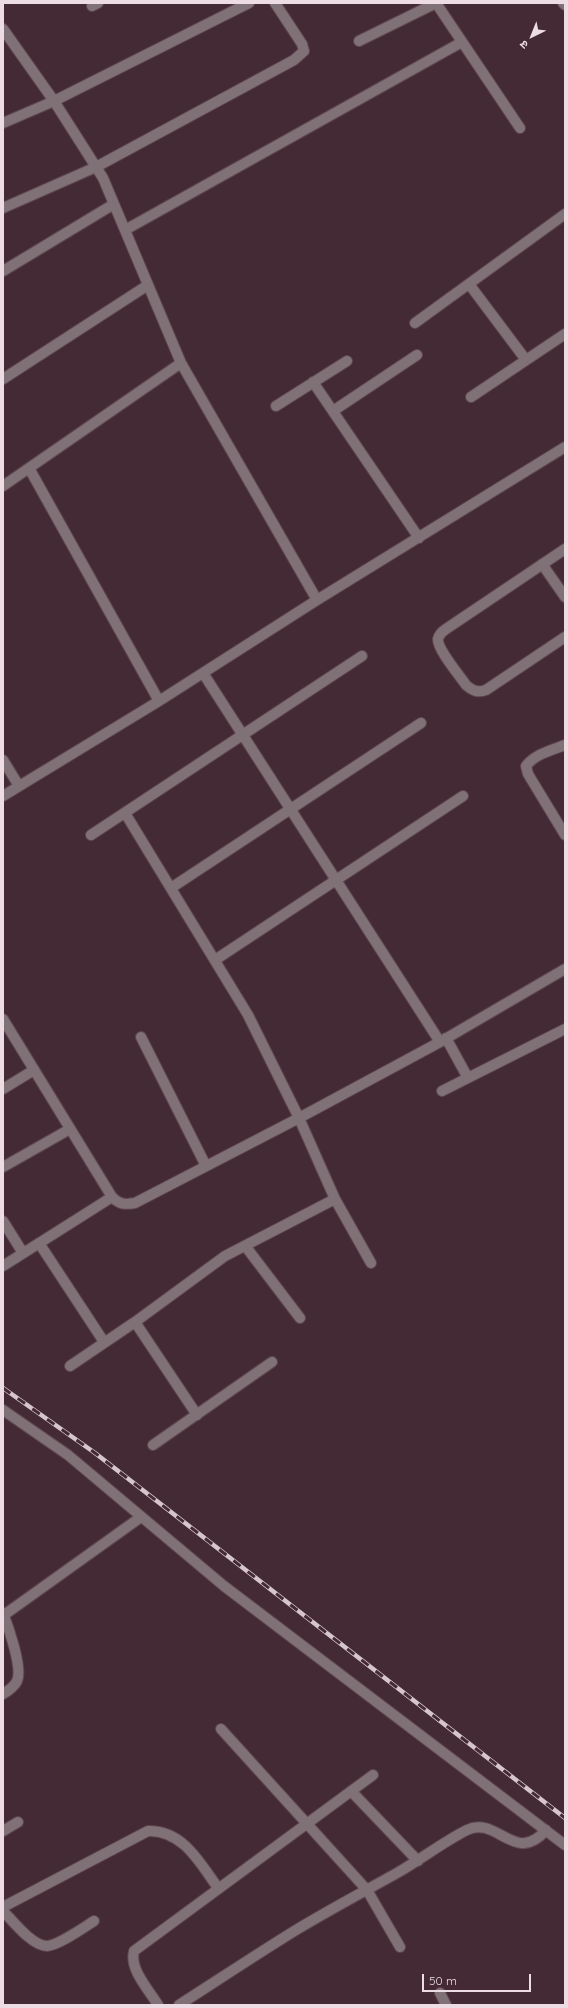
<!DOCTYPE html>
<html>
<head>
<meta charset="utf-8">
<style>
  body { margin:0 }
  #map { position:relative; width:568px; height:2008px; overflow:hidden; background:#442a35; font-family:Quicksand,"Noto Sans Devanagari",sans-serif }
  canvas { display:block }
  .frame { position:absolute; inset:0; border:4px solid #eddce3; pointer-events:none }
  .north { position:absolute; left:512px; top:16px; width:40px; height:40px; -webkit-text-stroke:3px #442a35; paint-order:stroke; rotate:223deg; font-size:11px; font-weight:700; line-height:16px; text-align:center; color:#eddce3 }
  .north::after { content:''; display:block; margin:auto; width:14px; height:18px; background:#eddce3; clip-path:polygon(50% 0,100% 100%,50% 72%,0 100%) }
  .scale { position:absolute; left:422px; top:1974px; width:109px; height:18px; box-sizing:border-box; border:2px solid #eddce3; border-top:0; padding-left:5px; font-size:12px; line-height:14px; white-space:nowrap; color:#eddce3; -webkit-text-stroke:3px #442a35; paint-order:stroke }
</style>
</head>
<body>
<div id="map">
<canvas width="568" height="2008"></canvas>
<div class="frame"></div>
<div class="north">उ</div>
<div class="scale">50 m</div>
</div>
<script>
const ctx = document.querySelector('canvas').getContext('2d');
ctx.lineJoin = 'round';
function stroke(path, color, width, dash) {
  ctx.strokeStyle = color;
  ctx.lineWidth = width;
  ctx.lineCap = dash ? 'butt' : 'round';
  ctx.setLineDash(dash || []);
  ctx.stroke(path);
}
const minor = new Path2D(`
  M436,3l84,125
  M563,3l2,2
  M92,6l6,-3
  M3,29l51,72 49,77 78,185 136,237
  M359,41l77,-38
  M3,123l51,-22 195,-98
  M3,208l93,-41 198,-107 10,-9 -2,-7 -27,-41
  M125,230l337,-188
  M3,271l111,-67
  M469,284l57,76
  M415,323l150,-109
  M3,379l145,-94
  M313,382l106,156
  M471,397l94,-63
  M276,406l71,-45
  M333,411l84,-56
  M3,486l26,-18
  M565,549l-119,80c-3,2 -7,5 -8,10 -1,10 22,37 28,46 7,6 12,8 20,5l79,-53
  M542,564l23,33
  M203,673l237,369 125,-73
  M159,701l-130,-233 152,-105
  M565,745c-13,5 -30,9 -39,21l2,8 37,61
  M3,760l16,26
  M3,796l156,-95 158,-101 248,-153
  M91,835l271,-179
  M171,888l250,-165
  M215,960l248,-164
  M3,1019l109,178c7,7 12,8 23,6l164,-85 -51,-103 -123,-202
  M141,1037l65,129
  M446,1038l22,40
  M3,1089l31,-19
  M442,1091l123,-62
  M3,1167l67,-38
  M335,1199l36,64
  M3,1221l20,32
  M39,1243l65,99
  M246,1247l54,71
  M3,1266l109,-69
  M70,1366l65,-44
  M3,1410l65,45 156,131 341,259
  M197,1415l-62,-93 90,-66 110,-57 -36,-81 141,-76
  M153,1445l119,-83
  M3,1613c5,13 20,55 14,68 -3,6 -9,10 -14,13
  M4,1615l137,-98
  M221,1729l146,161 33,57
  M351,1791l67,70
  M3,1831l15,-9
  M3,1907l145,-76c35,-1 52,32 70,57
  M3,1911c10,10 29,35 44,35 12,-1 36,-18 47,-25
  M440,1993l6,12
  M158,2005c-9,-15 -29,-36 -24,-54l239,-176
  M179,2005c39,-25 78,-51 117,-75 33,-20 67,-38 101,-57 23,-13 46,-31 70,-43 30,-15 48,36 79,0`);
const rail = new Path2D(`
  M3,1388l92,65 470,365`);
stroke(minor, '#5f4651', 12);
stroke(minor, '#7f7176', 10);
stroke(rail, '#d7c5cd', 4.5);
stroke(rail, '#442a35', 3, [9]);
</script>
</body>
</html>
